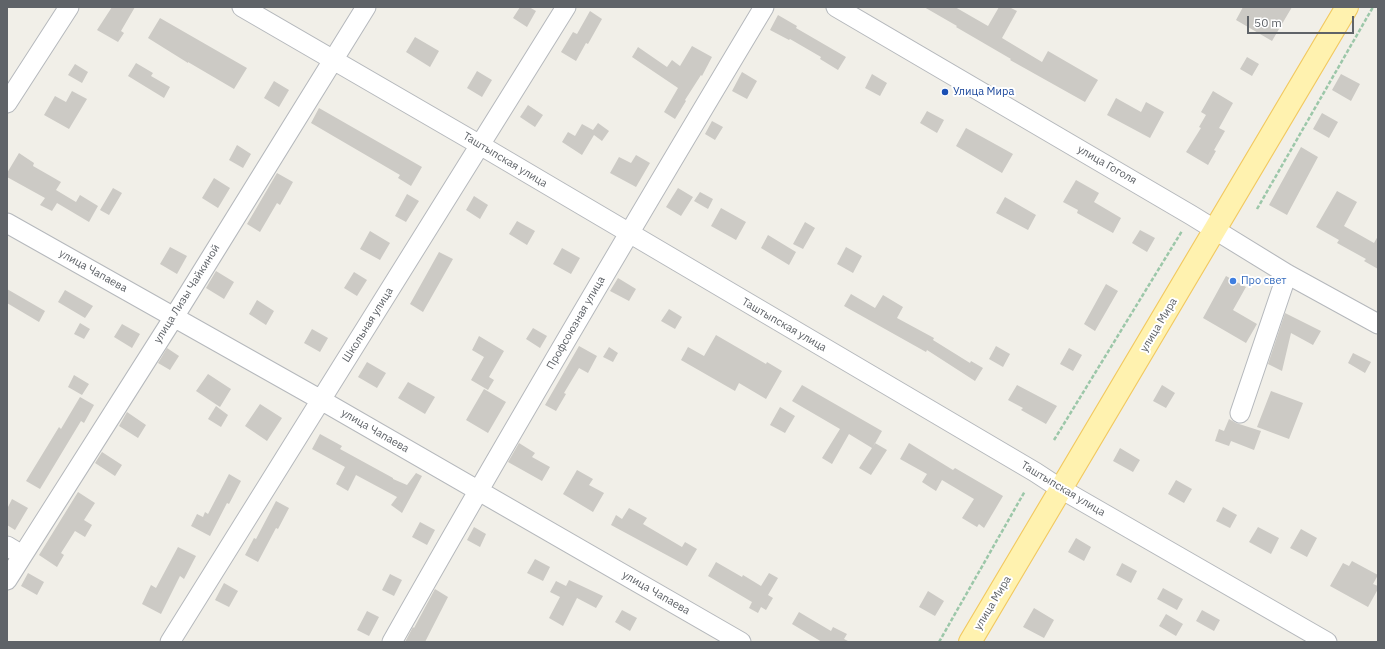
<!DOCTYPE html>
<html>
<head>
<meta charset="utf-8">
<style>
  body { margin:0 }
  #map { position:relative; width:1385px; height:649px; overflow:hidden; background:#f1efe8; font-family:"IBM Plex Sans",sans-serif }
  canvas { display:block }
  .frame { position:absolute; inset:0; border:8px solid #5f6368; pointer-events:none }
  .scale { position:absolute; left:1247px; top:16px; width:107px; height:18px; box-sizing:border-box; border:2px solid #5f6368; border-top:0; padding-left:5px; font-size:12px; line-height:14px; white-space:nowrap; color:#5f6368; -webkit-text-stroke:3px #fff; paint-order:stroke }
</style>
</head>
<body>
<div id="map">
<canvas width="1385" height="649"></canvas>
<div class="frame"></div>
<div class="scale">50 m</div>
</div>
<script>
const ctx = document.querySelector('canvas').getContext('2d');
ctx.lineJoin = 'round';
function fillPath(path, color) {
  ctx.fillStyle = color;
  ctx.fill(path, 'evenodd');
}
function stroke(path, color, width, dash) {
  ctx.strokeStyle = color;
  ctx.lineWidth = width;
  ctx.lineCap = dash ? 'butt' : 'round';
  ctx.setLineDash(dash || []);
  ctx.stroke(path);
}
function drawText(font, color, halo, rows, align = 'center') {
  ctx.font = font + ' "IBM Plex Sans",sans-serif';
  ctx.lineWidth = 4;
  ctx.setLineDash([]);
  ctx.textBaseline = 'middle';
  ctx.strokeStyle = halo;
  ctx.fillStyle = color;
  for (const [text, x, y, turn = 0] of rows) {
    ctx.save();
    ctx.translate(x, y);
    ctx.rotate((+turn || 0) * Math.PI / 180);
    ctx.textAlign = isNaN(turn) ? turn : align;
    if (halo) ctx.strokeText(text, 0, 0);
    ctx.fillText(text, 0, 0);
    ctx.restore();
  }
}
const building = new Path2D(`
  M112,7h23l-14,24 3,2 -6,9 -21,-12z
  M520,7h9l7,4 -9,16 -14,-9z
  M924,7h31l33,19 11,-19h10l8,4 -15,27 40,24 6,-11 50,29 -13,22 -75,-42 1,-1 -55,-32 1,-1z
  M1243,7h49l-20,34 -36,-21z
  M590,11l12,8 -14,25 -2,-1 -10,18 -15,-9 12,-20 4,2z
  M778,15l19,11 -1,2 50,29 -8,13 -18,-11 1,-2 -31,-18 -1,1 -19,-10z
  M160,18l87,50 -13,21 -46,-27v1l-40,-25z
  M415,37l24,14 -9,16 -24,-15z
  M692,46l20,11 -10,19 -1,-1 -16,25 1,1 -11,18 -11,-7 14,-24 -46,-31 6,-10 29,20 5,-7 8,6z
  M1247,57l12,7 -7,12 -12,-7z
  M136,63l17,10 -2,3 19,11 -6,11 -36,-22z
  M75,64l13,8 -6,11 -14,-8z
  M477,71l15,9 -10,17 -15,-9z
  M742,72l15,9 -10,18 -15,-8z
  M872,74l15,9 -7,13 -15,-8z
  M1341,74l19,10 -9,17 -19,-11z
  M274,81l15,9 -10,17 -15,-9z
  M72,91l15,8 -18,30 -25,-14 11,-19 11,6z
  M1213,91l20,12 -14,25 6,3 -11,19 2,1 -8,14 -22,-13 15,-24 -2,-1 7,-12 -5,-3z
  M1116,98l25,14 5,-10 18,10 -14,26 -43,-23z
  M528,105l15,10 -8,12 -15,-10z
  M319,108l103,59 -11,19 -13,-8 2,-3 -89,-52z
  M927,111l17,9 -7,13 -17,-10z
  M1322,113l16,9 -9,16 -16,-9z
  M712,121l11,6 -8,13 -10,-6z
  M598,123l11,8 -7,10 -8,-6 -12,20 -20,-13 6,-10 7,4 7,-12 11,6z
  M966,128l47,26 -11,19 -46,-27z
  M237,145l14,9 -8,14 -14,-8z
  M1301,147l17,10 -31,58 -18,-10z
  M19,153l15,10 -1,3 28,16 -5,8 20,12 4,-7 18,11 -9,16 -32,-19 -5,8 -12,-6 5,-7 -38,-21v-4z
  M636,155l14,8 -14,24 -26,-14 9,-16 12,6z
  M277,173l16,9 -13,23 -3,-2 -17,29 -13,-8z
  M214,178l16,10 -12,20 -16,-10z
  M1076,180l23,13 -5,9 27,16 -8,15 -36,-20 1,-3 -15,-8z
  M113,188l9,5 -13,22 -9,-5z
  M678,188l15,9 -12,19 -15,-9z
  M1337,191l20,11 -13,24 30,17 4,-7v33l-14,-8 2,-2 -29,-16 2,-3 -23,-13z
  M700,192l13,7 -5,10 -14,-8z
  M407,194l12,7 -13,21 -11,-6z
  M474,196l14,9 -8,14 -14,-9z
  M1005,197l31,18 -8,15 -32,-17z
  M721,208l25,14 -10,18 -25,-14z
  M517,221l18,10 -8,14 -18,-11z
  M805,222l10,6 -12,21 -10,-5z
  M1140,230l15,8 -8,14 -15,-9z
  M370,231l20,12 -10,17 -20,-11z
  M768,235l28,17 -7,13 -28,-17z
  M170,247l17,9 -10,18 -17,-10z
  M846,247l16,9 -9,17 -16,-9z
  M562,248l18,10 -9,16 -18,-10z
  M439,252l14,7 -30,53 -13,-8z
  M216,271l18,11 -10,17 -18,-11z
  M354,272l13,8 -10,16 -13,-8z
  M1226,276l20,11 -13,23 24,14 -11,19 -43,-25z
  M618,278l18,11 -7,12 -19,-10z
  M1106,284l12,7 -23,40 -11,-7z
  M7,289l38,22 -6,11 -32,-19z
  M65,290l28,16 -8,12 -27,-16z
  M851,294l24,14 8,-13 20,12 -6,11 37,20 -1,2 37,23 1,-2 12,7 -8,13 -48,-31 -1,2 -82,-46z
  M257,300l17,11 -8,14 -17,-11z
  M669,309l13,8 -7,12 -14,-8z
  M1285,313l36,18 -8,14 -22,-12 -9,38 -14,-7z
  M80,323l10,6 -6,10 -10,-5z
  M122,324l18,10 -8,14 -18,-11z
  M533,328l14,8 -7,12 -14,-9z
  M312,329l16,9 -8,14 -16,-9z
  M716,335l50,29 1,-2 15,9 -16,28 -27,-16 -4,8 -54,-31 7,-13 16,9z
  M479,336l25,15 -15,26 5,3 -6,10 -17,-10 13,-23 -12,-7z
  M579,346l18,10 -9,17 -9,-5 -15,25 2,1 -10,17 -11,-6z
  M996,346l14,8 -7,13 -14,-8z
  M609,347l9,6 -5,9 -10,-5z
  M167,348l12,8 -9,14 -12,-7z
  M1069,348l13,7 -9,16 -13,-7z
  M1353,353l18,9 -6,11 -17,-10z
  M367,362l19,11 -9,15 -19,-11z
  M208,374l23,15 -11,18 -24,-16z
  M74,375l15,9 -7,11 -14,-8z
  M408,382l27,15 -10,17 -27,-16z
  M802,385l80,46 -9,16 2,-4 12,7 -16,25 -12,-7 13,-20 -23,-14 -17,30 -10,-6 18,-29 -48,-28z
  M1017,385l40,21 -11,18 -25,-14 2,-2 -15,-8z
  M1162,385l13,8 -9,15 -13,-7z
  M484,389l22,13 -18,31 -22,-13z
  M1271,391l32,12 -14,36 -32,-12z
  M80,397l14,8 -10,18 -3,-2 -41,68 -14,-8 33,-54 2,2z
  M260,404l22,14 -15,23 -22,-15z
  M216,406l12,9 -7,12 -13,-8z
  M780,407l15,9 -10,17 -15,-8z
  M127,412l19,13 -8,13 -19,-12z
  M1229,419l7,4 25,8 -7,19 -23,-9 -2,5 -14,-5 4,-12 5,2z
  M320,434l22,12 -2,3 53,29v1l14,6 9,-12 6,3 -20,37 -11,-8 6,-8 -41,-22 -8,16 -12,-7 9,-17 -33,-18z
  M519,443l16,10 -3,4 18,10 -8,14 -34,-19z
  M909,443l44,27 2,-2 48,28 -19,32 -5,-4 -2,3 -15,-9 12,-19 -32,-19 -6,11 -14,-9 5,-8 -27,-15z
  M1120,448l20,12 -7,12 -20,-11z
  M102,452l20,13 -7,11 -20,-13z
  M577,470l16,9 -4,6 15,8 -11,19 -30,-18z
  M229,474l12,7 -12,23 -2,-1 -17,33 -19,-10 6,-12 6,3 2,-5 3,2z
  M1176,480l16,9 -8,14 -16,-9z
  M78,492l17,11 -11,17 8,5 -7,12 -10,-6 -14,22 3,2 -7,12 -18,-12z
  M12,499l16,9 -13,22 -8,-5v-16z
  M276,501l13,7 -11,21 -2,-1 -18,34 -13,-7 9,-17 2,1z
  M1223,507l14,8 -7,13 -14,-7z
  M629,508l18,10 -4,6 39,23 3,-5 12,7 -10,17 -76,-41 5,-10 6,4z
  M420,522l15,8 -8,15 -15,-8z
  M474,527l12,7 -6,13 -13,-7z
  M1258,527l21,11 -8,16 -22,-12z
  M1301,529l16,9 -10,19 -17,-9z
  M1076,538l15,9 -7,14 -16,-9z
  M178,547l18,9 -12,23 -4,-3 -19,38 -19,-10 9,-19 5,3z
  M535,559l15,8 -7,14 -16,-8z
  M1352,561l26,14 -5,9 5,2v3l-10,18 -38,-21 13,-23 6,3z
  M716,562l26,15 1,-2 18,11 8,-13 9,5 -10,17 5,3 -7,12 -5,-3 -3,6 -9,-5 3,-6 -44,-26z
  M1122,563l15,8 -6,12 -15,-8z
  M28,573l16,9 -7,13 -16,-9z
  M390,574l12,6 -8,16 -12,-6z
  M569,580l34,16 -7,12 -19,-10 -14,28 -14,-8 11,-21 -10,-5 6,-11 10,5z
  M224,583l14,8 -9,16 -14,-7z
  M1163,588l20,11 -6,11 -20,-11z
  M435,589l13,8 -23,45h-20l8,-15 1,1z
  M928,591l16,10 -9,15 -16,-9z
  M1034,608l20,12 -10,18 -21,-11z
  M622,610l15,8 -7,13 -15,-9z
  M1202,610l18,10 -6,11 -18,-10z
  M367,611l12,6 -10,19 -12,-6z
  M799,612l32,19 2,-4 14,7 -3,5 6,3h-28l-30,-18z
  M1166,614l17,10 -7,12 -17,-10z`);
const path = new Path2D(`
  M1257,209l116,-202
  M1054,440l128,-209
  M939,642l86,-151`);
const minor = new Path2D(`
  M242,7l238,138 555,327 26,17 266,153
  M836,7l355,208 96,59 91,50
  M7,103l62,-96
  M7,223l314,177 420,242
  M1240,413l47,-139
  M7,546l15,9
  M7,580l167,-263 192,-310
  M170,642l396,-635
  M392,642c121,-214 246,-425 372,-635`);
const major = new Path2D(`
  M970,642l377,-635`);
const markers = [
  [945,92,4,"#1a4fb4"],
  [1233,281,4,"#3f7fe0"]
];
const transitNames = [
  ["Улица Мира",953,92]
];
const streetNames = [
  ["Таштыпская улица",505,160,31],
  ["улица Гоголя",1107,165,30],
  ["улица Чапаева",93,271,29],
  ["улица Лизы Чайкиной",187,294,-58],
  ["Профсоюзная улица",576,323,-60],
  ["Школьная улица",368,325,-58],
  ["Таштыпская улица",784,325,30],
  ["улица Мира",1159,325,-59],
  ["улица Чапаева",375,431,30],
  ["Таштыпская улица",1063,489,31],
  ["улица Чапаева",656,593,30],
  ["улица Мира",993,603,-59]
];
const shopNames = [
  ["Про свет",1241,281]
];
fillPath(building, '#cccac5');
stroke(minor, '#b5b8bc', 21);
stroke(major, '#f2c960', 24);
stroke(path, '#9cc7a9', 2.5, [4, 2]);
stroke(minor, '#fff', 19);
stroke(major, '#fff2af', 22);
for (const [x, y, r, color] of markers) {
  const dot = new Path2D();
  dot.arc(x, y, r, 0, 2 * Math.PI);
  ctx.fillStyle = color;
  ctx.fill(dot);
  stroke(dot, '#fff', 1.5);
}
drawText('11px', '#164399', '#fff', transitNames, 'left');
drawText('11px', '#5f6368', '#fff', streetNames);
drawText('11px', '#366cbe', '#fff', shopNames, 'left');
</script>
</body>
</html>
